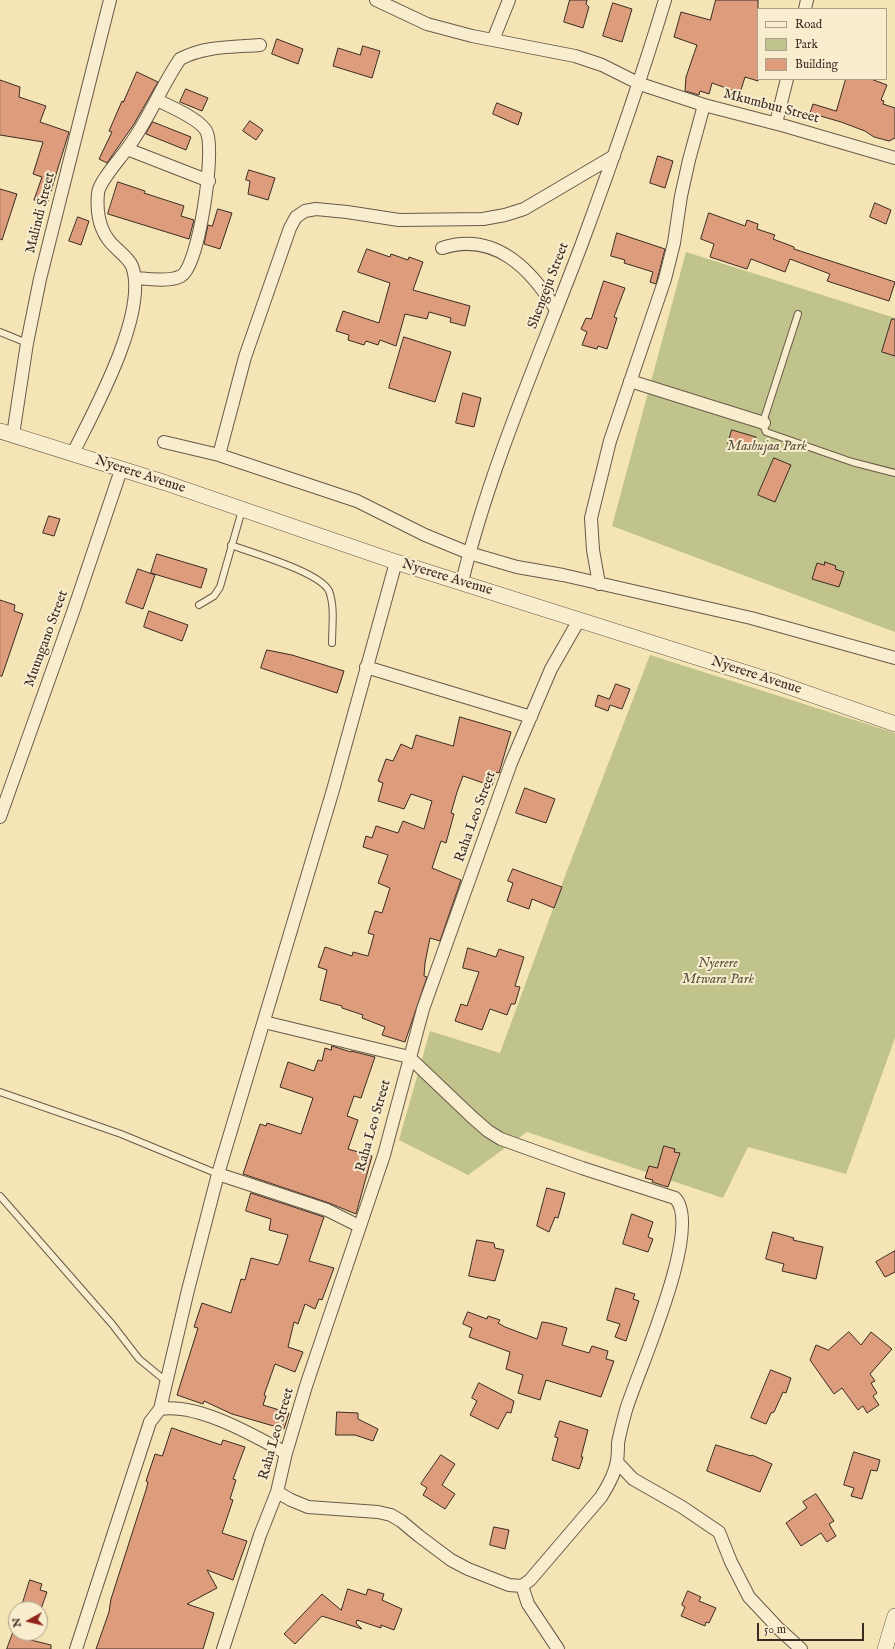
<!DOCTYPE html>
<html>
<head>
<meta charset="utf-8">
<style>
  body { margin:0 }
  #map { position:relative; width:895px; height:1649px; overflow:hidden; background:#f5e4b5; font-family:"IM FELL English",serif }
  canvas { display:block }
  .legend { position:absolute; left:757px; top:8px; width:130px; height:72px; box-sizing:border-box; background:#f8edcf; border:1px solid #ac9f8b; margin:0; padding:5px 7px; list-style:none; font-size:12px; color:#3a2b24 }
  .legend li { display:flex; align-items:center; gap:8px; height:20px }
  .legend b { width:20px; border:1px solid #ac9f8b }
  .north { position:absolute; left:8px; top:1601px; width:40px; height:40px; box-sizing:border-box; background:#f8edcf; border:1px solid #ac9f8b; border-radius:50%; rotate:262deg; font-size:11px; font-weight:700; line-height:16px; text-align:center; color:#3a2b24 }
  .north::after { content:''; display:block; margin:auto; width:14px; height:18px; background:#8f2418; clip-path:polygon(50% 0,100% 100%,50% 72%,0 100%) }
  .scale { position:absolute; left:757px; top:1623px; width:107px; height:18px; box-sizing:border-box; border:2px solid #3a2b24; border-top:0; padding-left:5px; font-size:12px; line-height:14px; white-space:nowrap; color:#3a2b24; -webkit-text-stroke:3px #f8edcf; paint-order:stroke }
</style>
</head>
<body>
<div id="map">
<canvas width="895" height="1649"></canvas>
<ul class="legend">
<li><b style="height:5px;background:#f8edcf"></b>Road</li>
<li><b style="height:11px;background:#c0c38b"></b>Park</li>
<li><b style="height:11px;background:#dd9d7d"></b>Building</li>
</ul>
<div class="north">N</div>
<div class="scale">50 m</div>
</div>
<script>
const ctx = document.querySelector('canvas').getContext('2d');
ctx.lineJoin = 'round';
function fillPath(path, color) {
  ctx.fillStyle = color;
  ctx.fill(path, 'evenodd');
}
function stroke(path, color, width, dash) {
  ctx.strokeStyle = color;
  ctx.lineWidth = width;
  ctx.lineCap = dash ? 'butt' : 'round';
  ctx.setLineDash(dash || []);
  ctx.stroke(path);
}
function drawText(font, color, halo, rows, align = 'center') {
  ctx.font = font + ' "IM FELL English",serif';
  ctx.lineWidth = 4;
  ctx.setLineDash([]);
  ctx.textBaseline = 'middle';
  ctx.strokeStyle = halo;
  ctx.fillStyle = color;
  for (const [text, x, y, turn = 0] of rows) {
    ctx.save();
    ctx.translate(x, y);
    ctx.rotate((+turn || 0) * Math.PI / 180);
    ctx.textAlign = isNaN(turn) ? turn : align;
    if (halo) ctx.strokeText(text, 0, 0);
    ctx.fillText(text, 0, 0);
    ctx.restore();
  }
}
const green = new Path2D(`
  M686,252l209,66v314l-283,-106z
  M650,655l245,78v305l-49,136 -98,-27 -25,51 -196,-66 -59,43 -69,-35 31,-109 70,22 65,-177z`);
const building = new Path2D(`
  M570,0h17l-1,4 3,3 -6,21 -19,-6z
  M716,0h42v81l-13,-4 -5,16 -28,-10 -3,11 -9,-3 -1,4 -14,-4 1,-14 11,-32 -23,-8 7,-25 29,8z
  M613,3l19,6 -10,33 -19,-6z
  M277,39l26,10 -5,15 -26,-10z
  M363,46l17,5 -8,27 -39,-12 5,-18 22,7z
  M137,72l21,10 -24,42 -27,39 -8,-4 13,-27 -3,-1 13,-30 1,1z
  M846,79h25l16,6 -6,15 3,1 -1,3 12,4v30l-6,3 -15,-4 -9,-6 -24,-9 -31,-9 3,-9 23,7z
  M0,80l20,7 -1,10 27,9 -6,16 29,10 -22,72 -13,-4 8,-23 -9,-3 10,-32 -43,-7z
  M186,89l22,9 -6,13 -22,-9z
  M497,103l25,10 -4,12 -25,-11z
  M250,121l13,9 -7,10 -13,-9z
  M153,122l38,15 -5,13 -40,-16z
  M658,156l15,5 -8,27 -15,-5z
  M249,170l26,8 -7,22 -20,-6 2,-13 -4,-1z
  M118,182l27,9 -1,2 40,13 -3,10 13,4 -5,19 -81,-25z
  M0,189l17,5 -15,46 -2,-1z
  M875,203l16,7 -5,14 -16,-7z
  M218,209l14,4 -12,36 -16,-5 4,-19 4,1z
  M709,213l36,13 2,-6 11,4 -1,5 18,6 -2,4 21,8v2l101,33 -6,19 -62,-20 3,-7 -40,-15 -5,13 -34,-13 -4,10 -37,-12 4,-13 -13,-5z
  M78,217l11,4 -8,24 -12,-4z
  M617,233l48,16 -9,35 -6,-2 3,-10 -29,-9 1,-3 -14,-4z
  M367,249l23,8 1,-3 17,6 1,-3 14,5 -10,28 57,16 -5,20 -15,-4 1,-4 -22,-6 -2,7 -22,-5 -9,32 -16,-6 -2,5 -12,-4 -2,4 -16,-5 1,-5 -13,-4 7,-20 36,12 11,-40 -32,-11z
  M604,281l21,7 -11,29 3,1 -10,31 -9,-3 -1,3 -15,-4 5,-13 -6,-3 5,-11 5,1z
  M892,319h3v37l-13,-4z
  M404,337l47,15 -16,50 -46,-14z
  M463,393l18,5 -7,29 -18,-4z
  M732,430l24,7 -4,14 -24,-7z
  M774,458l17,7 -16,37 -17,-7z
  M49,516l11,3 -6,17 -11,-3z
  M157,554l50,15 -6,19 -50,-15z
  M825,562l11,4 -1,3 9,3 -5,15 -27,-8 5,-16 7,2z
  M138,569l17,6 -12,34 -17,-6z
  M0,600l15,5 -1,6 9,3 -21,62h-2z
  M149,611l39,14 -6,16 -38,-14z
  M267,650l25,5 52,16 -7,22 -76,-25z
  M616,684l14,5 -8,20 -12,-4 -2,6 -13,-5 3,-11 11,4z
  M460,717l51,15 -12,41 -3,-1 -4,14 -29,-10 -6,16 -6,21 3,1 -8,29 -5,-2 -9,27 29,12 -21,61 -10,-3 -5,25 -1,13 3,1 -22,65 -23,-7 3,-8 -23,-9 1,-3 -21,-7v-2l-22,-6 7,-30 -9,-3 7,-20 27,9 1,-4 15,4 6,-21 -6,-2 7,-22 7,2 8,-25 -12,-5 10,-28 -25,-8 3,-11 6,2 4,-12 22,7 5,-12 21,8 8,-28 -21,-7 -7,15 -26,-8 5,-18 -5,-2 8,-22 7,2 8,-17 11,5 4,-14 37,11z
  M525,788l30,11 -9,24 -30,-10z
  M513,869l49,18 -8,21 -22,-9 -3,10 -22,-8 6,-18 -5,-2z
  M468,948l28,9 3,-8 25,8 -9,29 5,1 -5,17h-4l-4,11 -17,-6 -8,21 -27,-9 6,-17 6,2 12,-34 -16,-4z
  M332,1046l19,6v-1l24,6 -14,41 -7,-2 -7,20 11,4 -10,29 24,7 -16,58 -27,-11 -86,-29 17,-50 6,2 1,-3 34,11 12,-36 -33,-11 8,-25 26,9 4,-11 4,1 3,-13 6,2z
  M664,1146l11,3 -1,3 6,1 -12,34 -16,-5 1,-2 -8,-2 4,-12 8,2z
  M547,1188l18,5 -7,25 -3,-1 -6,15 -12,-6z
  M251,1193l73,24 -15,44 25,7 -12,32 -3,-1 -4,10 -10,-5 -7,20 -4,-2 -6,25 15,5 -8,20 -20,-8 -11,31 2,1 -3,9 26,8 -5,16 -52,-15 -28,-13 -1,3 -26,-9 21,-67 -4,-1 8,-24 29,10 10,-34 4,1 6,-22 27,7 2,-4 8,-26 -19,-5 2,-11 -25,-8z
  M632,1214l21,8 -5,15 5,2 -5,13 -25,-8z
  M773,1232l21,6 -1,2 30,7 -7,32 -34,-8 2,-7 -18,-5z
  M477,1240l17,3 1,5 9,2 -9,31 -26,-5z
  M895,1251v21l-10,5 -9,-15z
  M616,1288l19,6 -2,5 6,2 -13,40 -11,-4 5,-13 -13,-4z
  M468,1312l19,7 1,-3 12,4 -2,3 7,4 32,12 5,-17 7,1 18,5 -5,17 27,8 3,-7 16,5 -2,8 8,2 -13,36 -55,-17 -6,20 -22,-7 5,-18 -17,-6 4,-17 -41,-15 3,-9 -9,-4z
  M849,1332l12,13 10,-13 21,17 -22,25 5,7 -4,2 6,10 -4,3 6,9 -12,8 -4,-7 -5,4 -16,-22 -8,6 -24,-34 6,-15 12,5z
  M771,1370l20,8 -5,15 -3,-1 -9,20 -3,1 -5,11 -15,-6z
  M479,1383l35,18 -3,12 -4,-1 -9,17 -28,-14 7,-14 -5,-3z
  M337,1412l21,1v6l20,10 -5,12 -18,-6h-19z
  M560,1421l28,9 -7,27h2l-4,12 -27,-9 6,-22 -3,-1z
  M172,1428l49,17 2,-5 22,7 -12,32 3,1 -6,19 3,1 -11,33 25,8 -14,39 -26,-10 10,18 -30,16 27,9 -11,36h-107l13,-37 2,-13 35,-109 2,-8 -2,-1 9,-27 7,2z
  M716,1445l35,11 1,-1 20,9 -12,28 -53,-21z
  M854,1452l26,8 -3,11 -6,-1 -9,29 -11,-3 3,-8 -10,-3z
  M441,1455l14,9 -13,21 13,9 -10,15 -22,-14 4,-7 -6,-4z
  M816,1494l18,27 -5,3 7,12 -9,6 -6,-9 -20,13 -15,-23 21,-15 -4,-6z
  M494,1527l15,3 -4,19 -15,-4z
  M30,1580l12,4 -2,6 7,2 -6,17h-20z
  M348,1589l18,6 2,-6 16,5 -2,6 20,9 -8,21 -13,-5v3l-24,-8 -1,3 6,6 -40,-13 -27,28 -11,-10 38,-40 19,16z
  M688,1591l13,6 -2,4 17,7 -7,15 -3,-1 -1,4 -24,-10 4,-9 -3,-2z
  M13,1633h20l-2,7 20,5v4h-44z`);
const service = new Path2D(`
  M798,314l-34,105v8l2,5 86,30 43,11
  M0,332l27,11
  M231,545c21,8 89,27 98,46 6,15 3,37 3,52
  M199,605l15,-9 6,-9 22,-77
  M0,1092l121,42 97,40
  M0,1196l112,128 27,35 28,23`);
const minor = new Path2D(`
  M376,0l51,24 45,12 103,20 27,9 38,19 64,21 81,21 110,32
  M805,9l2,-9
  M493,40l16,-40
  M776,123l11,-44
  M127,149l82,32
  M442,248c53,-17 89,21 114,62
  M136,278c11,1 35,4 45,-2 18,-10 34,-123 26,-143 -4,-13 -38,-27 -50,-33
  M630,381l134,42
  M13,435l14,-92 13,-64 70,-279
  M164,442l55,13 138,46 68,34 44,18 48,14 46,8 188,43 144,40
  M73,453c21,-42 76,-141 59,-187 -3,-7 -11,-13 -16,-18 -16,-14 -20,-34 -18,-55 1,-11 21,-33 28,-43 22,-28 34,-62 54,-91 24,-13 53,-12 80,-14
  M219,455l26,-98 45,-129 6,-11 9,-6 11,-2 31,3 52,8 84,-1 22,-4 19,-6 90,-53
  M462,582c28,-115 77,-225 119,-336 30,-81 59,-163 84,-246
  M599,584l-6,-34 -2,-32 19,-77 55,-162 9,-36 7,-47 8,-36 15,-55
  M366,667l165,50
  M0,817l73,-205 48,-142
  M264,1022l145,35 63,60 16,14 13,8 81,29 93,30c29,29 -38,175 -49,212 -3,11 -6,22 -8,33 0,6 0,12 -1,18 -2,13 -9,25 -16,36l-71,83 -8,6 -13,-1 -41,-16 -17,-9 -32,-24 -18,-15 -10,-6 -13,-3 -70,-5 -17,-7 -14,-8
  M218,1174l109,36 32,16
  M160,1409l28,-119 30,-116 115,-384 63,-228
  M617,1462l16,17 49,28 37,25 12,30 18,35 30,32 22,20
  M522,1586l6,18 30,45
  M76,1649l74,-227 10,-13c38,-6 93,26 126,44
  M223,1649l37,-114 17,-43 9,-39 20,-67 78,-231 39,-146 88,-246 40,-94 28,-49`);
const tertiary = new Path2D(`
  M0,431l166,52 230,79 382,121 117,41
  M885,1649l10,-33`);
const streetNames = [
  ["Mkumbuu Street",771,107,15],
  ["Malindi Street",41,213,-76],
  ["Shengeju Street",549,286,-69],
  ["Nyerere Avenue",140,475,18],
  ["Nyerere Avenue",447,578,17],
  ["Muungano Street",47,639,-70],
  ["Nyerere Avenue",756,676,18],
  ["Raha Leo Street",476,817,-70],
  ["Raha Leo Street",374,1126,-74],
  ["Raha Leo Street",277,1434,-74]
];
const parkNames = [
  ["Mashujaa Park",767,447],
  ["Nyerere",718,964],
  ["Mtwara Park",718,980]
];
fillPath(green, '#c0c38b');
fillPath(building, '#dd9d7d');
stroke(building, '#3a2b24', 1);
stroke(service, '#695948', 8);
stroke(minor, '#695948', 14);
stroke(tertiary, '#695948', 16);
stroke(service, '#f8edcf', 6);
stroke(minor, '#f8edcf', 12);
stroke(tertiary, '#f8edcf', 15);
drawText('14px', '#3a2b24', '#f8edcf', streetNames);
drawText('italic 14px', '#5c513e', '#f8edcf', parkNames);
</script>
</body>
</html>
